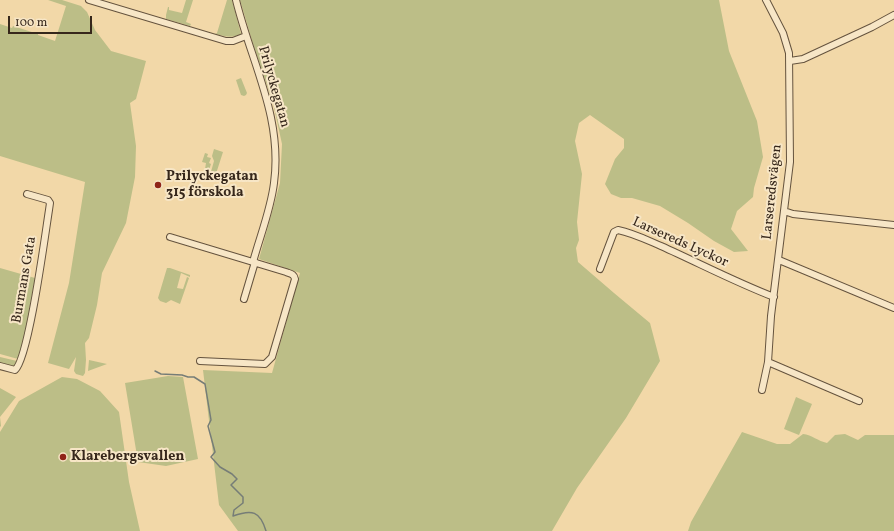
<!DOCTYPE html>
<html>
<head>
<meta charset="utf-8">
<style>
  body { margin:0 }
  #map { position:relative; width:894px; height:531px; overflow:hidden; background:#f2d8a8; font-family:Vollkorn,serif }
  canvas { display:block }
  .scale { position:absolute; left:8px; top:16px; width:84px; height:18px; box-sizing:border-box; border:2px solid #36271b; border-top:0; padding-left:5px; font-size:12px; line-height:14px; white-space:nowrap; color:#36271b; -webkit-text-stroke:3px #f7e6c6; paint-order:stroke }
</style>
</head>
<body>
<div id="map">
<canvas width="894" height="531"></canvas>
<div class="scale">100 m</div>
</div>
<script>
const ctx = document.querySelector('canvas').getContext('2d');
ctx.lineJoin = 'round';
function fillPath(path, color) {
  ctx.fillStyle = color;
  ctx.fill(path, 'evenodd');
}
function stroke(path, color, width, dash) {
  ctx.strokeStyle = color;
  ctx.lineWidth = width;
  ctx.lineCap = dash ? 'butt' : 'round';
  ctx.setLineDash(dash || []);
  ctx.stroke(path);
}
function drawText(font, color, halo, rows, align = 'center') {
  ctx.font = font + ' Vollkorn,serif';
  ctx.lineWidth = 4;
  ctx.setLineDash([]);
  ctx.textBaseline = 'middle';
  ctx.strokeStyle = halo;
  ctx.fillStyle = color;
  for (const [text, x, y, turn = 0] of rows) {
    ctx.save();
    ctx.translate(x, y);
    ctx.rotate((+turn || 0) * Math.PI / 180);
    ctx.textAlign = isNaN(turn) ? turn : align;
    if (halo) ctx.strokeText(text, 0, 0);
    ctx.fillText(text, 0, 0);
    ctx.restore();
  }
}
const green = new Path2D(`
  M48,0h14l19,6 6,6 8,18 16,21 35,10 -10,38 -6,4 6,43 -1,31 -9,46 -24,50 -5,32 -8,33 -4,5 1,17 -1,13 -2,3 -7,-2 -2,-3 2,-14 -7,12 -21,-6 21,-80 16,-101 -85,-26v-132l12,4 1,-2 25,8v1l17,6 11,-35z
  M186,0h7l-7,22 5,2 -1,2 -24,-7v-4l2,-8h1v3l13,3z
  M227,0h5l9,34c-9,5 -17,2 -26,0l2,-1z
  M240,0h479l10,51 28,70 6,36 -9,31 -1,9 -16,14 -6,18 17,22 -14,1 -20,-11 -26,-18 -28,-17 -28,-8h-11l-10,-4 -6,-10 10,-25 9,-11v-9l-34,-24 -11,8 -4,18 7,33 -5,48 2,18 -3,8 2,14 36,31 36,30 10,38 -34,57 -49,70 -25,43h-314l-19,-26 -16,-135 69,3 28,-100 -41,-14 21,-76 2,-39 -9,-41 -20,-59z
  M241,78l6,15 -1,2 -2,1 -3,-1 -5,-15z
  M214,149l9,3 -9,28 -5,-1 5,-18 -2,-5z
  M205,153l3,1 -1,3 4,1 -2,5 2,1 -2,6 -4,-1 1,-6 -4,-1z
  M0,268l35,10 -11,61 -6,20 -18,-5z
  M167,268h3l20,7v2l-9,-4 -4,15 6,1 4,-12 2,1 -9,26 -9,-4 -5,3 -6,-2 -2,-3z
  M0,357l17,4 -4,6 -13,-4z
  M89,360l18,4 -19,7z
  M168,376l15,1 15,82 -32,7 -28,-4 -13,-79z
  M62,377l15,2 23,12 19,21 10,70 11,49h-140v-99l19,-31z
  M0,388l16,9 -16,20 1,9 -1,1z
  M796,397l16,7 -13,31 -15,-6z
  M742,432l35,12h13l13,-10c9,1 15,7 24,9l8,-8 10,-1 13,6 7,-5h29v96h-206l3,-9z`);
const stream = new Path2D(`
  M155,371l6,3 21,1 6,2h6l11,7 6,36 -3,6 7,26 -4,5 9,10 12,7 5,5 -6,6 12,12v6l-9,7 -1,6c19,-7 27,-5 33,15`);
const minor = new Path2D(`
  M89,0l137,41h7l13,-5
  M236,0c15,62 47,117 38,183 -3,26 -14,53 -21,79
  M790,61l13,-2 69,-32 22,-12
  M784,211l9,3 101,11
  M170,237l116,35c5,2 8,2 9,7l-23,78 -7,7 -65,-3
  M779,260l115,48
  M600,269l14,-37 4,-2c15,3 29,10 43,16 38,17 74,36 113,51
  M244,299l11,-37
  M768,362l91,39
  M0,366l15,4c14,-12 30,-135 34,-160l1,-7 -2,-3 -21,-6
  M762,390l6,-28 3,-46 19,-154 -1,-109 -6,-20 -17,-33`);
const markers = [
  [158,185,4,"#8f2418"],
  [63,457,4,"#8f2418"]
];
const streetNames = [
  ["Prilyckegatan",273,87,74],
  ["Larseredsvägen",773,192,-84],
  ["Larsereds Lyckor",680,243,24],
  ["Burmans Gata",25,280,-80]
];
const poiNames = [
  ["Prilyckegatan",166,177],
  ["315 förskola",166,193],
  ["Klarebergsvallen",71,457]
];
fillPath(green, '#bcbe87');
stroke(stream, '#767d77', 1.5);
stroke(minor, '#65533e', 8);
stroke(minor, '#f7e6c6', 6);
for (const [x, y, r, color] of markers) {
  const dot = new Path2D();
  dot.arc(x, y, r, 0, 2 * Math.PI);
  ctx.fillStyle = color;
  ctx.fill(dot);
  stroke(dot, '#f7e6c6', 1.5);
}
drawText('14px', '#36271b', '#f7e6c6', streetNames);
drawText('bold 14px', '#36271b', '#f7e6c6', poiNames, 'left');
</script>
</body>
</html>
